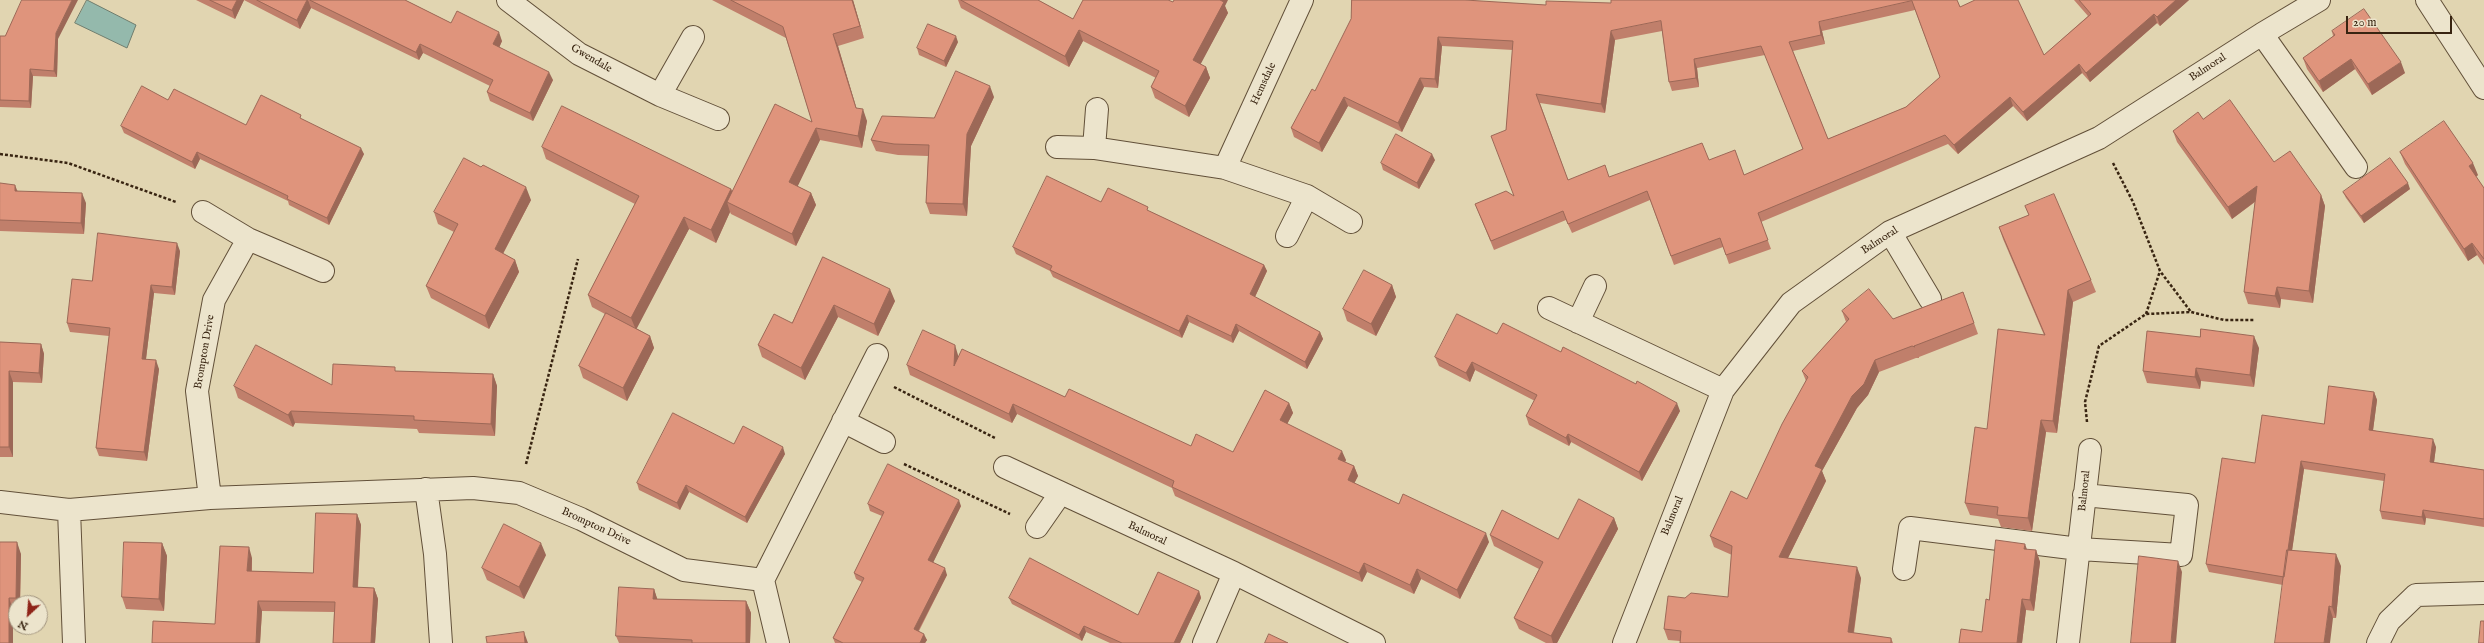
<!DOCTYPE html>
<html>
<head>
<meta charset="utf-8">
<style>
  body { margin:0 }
  #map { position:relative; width:2484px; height:643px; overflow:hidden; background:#e1d5b1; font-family:"IM FELL English",serif }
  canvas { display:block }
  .north { position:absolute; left:8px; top:595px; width:40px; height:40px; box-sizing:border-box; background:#ece4cc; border:1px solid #a49781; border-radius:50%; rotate:206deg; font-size:11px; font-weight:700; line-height:16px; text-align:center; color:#382411 }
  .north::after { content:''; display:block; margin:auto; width:14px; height:18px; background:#8f2418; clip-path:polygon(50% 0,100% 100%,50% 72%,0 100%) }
  .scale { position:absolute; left:2346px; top:16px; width:106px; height:18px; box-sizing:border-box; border:2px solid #382411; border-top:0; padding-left:5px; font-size:12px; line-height:14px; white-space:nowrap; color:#382411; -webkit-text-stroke:3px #ece4cc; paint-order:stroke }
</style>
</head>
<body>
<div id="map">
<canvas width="2484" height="643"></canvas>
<div class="north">N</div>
<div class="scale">20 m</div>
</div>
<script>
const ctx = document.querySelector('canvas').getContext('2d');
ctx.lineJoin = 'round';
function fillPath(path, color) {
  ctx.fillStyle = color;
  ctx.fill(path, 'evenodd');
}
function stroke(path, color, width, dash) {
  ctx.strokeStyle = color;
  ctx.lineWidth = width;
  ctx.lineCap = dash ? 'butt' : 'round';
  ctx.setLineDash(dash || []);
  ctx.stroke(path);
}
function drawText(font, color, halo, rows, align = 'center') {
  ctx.font = font + ' "IM FELL English",serif';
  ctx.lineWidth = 3.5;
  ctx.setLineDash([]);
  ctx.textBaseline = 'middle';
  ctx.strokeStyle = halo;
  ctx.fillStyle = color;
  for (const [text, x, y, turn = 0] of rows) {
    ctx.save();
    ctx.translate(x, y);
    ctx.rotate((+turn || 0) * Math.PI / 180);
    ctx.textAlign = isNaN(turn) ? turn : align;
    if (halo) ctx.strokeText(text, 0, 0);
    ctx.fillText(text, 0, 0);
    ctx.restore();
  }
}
const water = new Path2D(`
  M87,0l49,25 -9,23 -52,-25z`);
const path = new Path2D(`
  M0,154l68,9 108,39
  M2113,163l20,39 27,69 31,41
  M2146,314l14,-43
  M894,387l101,51
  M2087,422l-2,-20 14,-56 47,-32 45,-2 33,8h31
  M526,464l52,-205
  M904,464l106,50`);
const minor = new Path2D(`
  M508,0l71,54 81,41 58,24
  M1302,0l-77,168 82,28 44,26
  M2427,0l57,88
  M2262,34l94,133
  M660,95l33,-58
  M1057,147l37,1 131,20
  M1094,148l3,-39
  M203,212l45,27 75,32
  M1890,232l40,67
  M1287,236l20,-40
  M1549,308l174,82
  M1578,322l17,-36
  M843,421l41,21
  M1005,467l229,106 140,70
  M426,489l9,65 6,89
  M210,498l-13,-107 17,-91 34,-61
  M0,502l69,8 141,-12 263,-10 46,5 62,26 103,51 79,10
  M69,510l5,133
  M1037,527l23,-33
  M1904,569l6,-41 169,21 102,6 6,-50 -103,-10
  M778,643l-15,-63 114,-225
  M1204,643l30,-70
  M1624,643l99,-253 68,-87 99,-71 209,-94 163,-104 57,-34
  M2068,643l22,-193
  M2378,643l11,-22 27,-26 68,-2`);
const wall = new Path2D(`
  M196,0h209l46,23 51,18 -3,6 54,33 -20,41 -43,-20 -3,-9 3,-6 -67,-33 -4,7 -108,-52 -11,21 -56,-29 -9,19z
  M712,0h141l11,38 -26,8 18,62 11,13 -5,27 -42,-8 -23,46 14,7 5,12 -20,41 -65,-32 -1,-2 -14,31 -27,-14 -53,99 14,8 4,12 -27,53 -44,-23 -4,-12 26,-52 -13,-7 -4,-12 47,-91 -89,-45 -4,-12 189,42 1,2 80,-69 -26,-84z
  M958,0h80l35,19 100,-17 52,4 3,7 -28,51 6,3 4,11 -21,39 -34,-19 -4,-11 5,-9 -73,-37 -14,26 -108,-59z
  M1957,0l3,7 84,48 44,-39 -14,-16h115l-29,26 -3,-3 -67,59 -8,-9 -55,48 -14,-15 -55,48 -10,-10 -187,78 10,27 -42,15 -6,-17 -49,18 -24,-65 -78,33 -6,-13 -72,30 -19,-46 39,-8 -8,-66 7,-80 -71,-4 -4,42 -14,-1 -22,45 -54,-26 -26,46 -28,-15 -3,-9 24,-37 154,-90 77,4 65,-2zM1915,10l25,67 -34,30 -78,32 -35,-88 32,-7 -3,-13zM1662,31l7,51 3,9 27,-4 -2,-19 68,-13 38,94 -59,26 -35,-15 -100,17 -41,3 -28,-77 65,10 10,-73z
  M2332,31l73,42 -33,22 -17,-26 -32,23 -16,-23 -4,-11 30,-22z
  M0,36l58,3 -1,38 -24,-1 -2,32 -31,-1z
  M958,42l-12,25 -27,-12 -2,-7z
  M994,97l-23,49 -4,70 -37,-2 -4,-11 2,-47 -30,-1 -22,-4 -5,-11z
  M302,119l62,35 -35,71 -40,-20 -1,-4 -88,-42 -5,10 -71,-36 -3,-7 125,-1z
  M2203,119l71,43 47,33 4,11 -12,97 -32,-4 -1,9 -32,-4 -4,-12 11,-90 -23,17 -55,-77 -4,-11z
  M2400,152l78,23 -2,2 8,11v77l-7,-10 -9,6 -63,-97z
  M1435,160l-16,29 -36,-19 -2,-7z
  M0,183l18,8 68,12 -2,31 -84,-3z
  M2410,189l-46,34 -18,-25 -3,-6z
  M531,200l-28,54 12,6 4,12 -30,57 -58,-31 -5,-12 28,-54 -16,-8 -4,-12z
  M1101,202l48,9 115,54 3,6 -12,26 65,35 3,7 -16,30 -68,-38 -6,12 -44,-21 -7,16 -129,-61 -3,-6 -34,-17 -3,-7z
  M2025,206l66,74 5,12 -23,10 -16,131 -11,-1 -14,99 -31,-4 -3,-8 -28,-4 -5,-12 22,-74 57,-94 -41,-96 -4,-12 30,-12z
  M180,251l-5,44 -21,-2 -8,66 13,10 -12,92 -48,-5 -3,-8 13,-112 -39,-4 -3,-9z
  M823,257l72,44 -17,35 -40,-19 -33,63 -43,-23 -4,-12 34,-22z
  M1392,285l4,12 -20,39 -29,-15 -4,-12z
  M1963,292l15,42 -59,23v1h-3l-37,14 -11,23 -11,13 -35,63 4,10 -38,77 73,20 -7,55 37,5 2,5h-213v-2l-12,-1 -4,-11 21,-31 43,-1 4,-42 -18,-8 -4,-11 37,-37 59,-118 -4,-10 44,-49 -4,-11 51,8z
  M1497,334l64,18 119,59 -38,70 -71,-39 -2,4 -40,-21 -3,-9 9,-15 -60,-31 -5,12 -31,-16 -4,-9z
  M0,342l41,2 3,10 -2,29 -29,-1v75h-13z
  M2259,348l-5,39 -53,-6 -1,8 -53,-6 -4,-12z
  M958,355v2l107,40 126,49 42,6 56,-49 4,10 -6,11 59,36 -1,2 9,4 4,10 -4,7 45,21 90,38 -29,57 -39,-20 -7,15 -47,-22 -5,10 -187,-86 -3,-8 -155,-74 -5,9 -102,-48 -3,-10z
  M397,371l96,3 4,12 -2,50 -76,-3 -2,-4 -122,-6 -2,4 -55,-29 -4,-12 98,-1z
  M2374,392l3,8 -4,30 63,17 -2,15 50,8v57l-58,-9 -1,7 -43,-6 -2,-8 4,-30 -80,-12 -12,81 49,16 -5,52h-3l-50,-33 -74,-13 -3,-8 49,-101 69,-39z
  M734,444l51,10 -38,69 -58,-31 -9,18 -41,-20 -2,-7z
  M868,504l93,2 -28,56 14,13 -28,56 8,9 -2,3h-90l-2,-5 29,-56 -6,-3 -2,-6 28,-57 -12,-5z
  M357,514l4,11 -3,62 16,1 4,11 -3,44h-42l1,-31 -72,-1 -2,32h-108l63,-19 37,-66v13l61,2z
  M1614,518l4,11 -61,114h-11l-27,-14 -5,-11 25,-49 -45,-23 -4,-11 68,4z
  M0,542l21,12 -1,49h-4v6h-3v34z
  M162,543l5,13 -3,55 -38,-2 -4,-12z
  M2027,550h9l4,12 -6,49 -8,-1 -4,33h-63l23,-11 7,-32z
  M546,555l-22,44 -37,-19 -5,-12z
  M654,589l3,10 89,2 5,12 -1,30h-131l-3,-7z
  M1199,591l2,7 -21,45h-70l-24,-11 -4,9 -70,-37 -3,-6 129,17z`);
const shadedWall = new Path2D(`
  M72,0h6l-20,39 -1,38 -3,-6 2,-38z
  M237,0h7l-9,19 -3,-9z
  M307,0h1l3,8 -11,21 -3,-9z
  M852,0h1l11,38 -4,-12z
  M1220,0h8l-3,6 3,7 -31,58 -4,-11z
  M2176,0h13l-29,26 -3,-9z
  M2154,14l3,9 -67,59 -4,-9z
  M1819,22l3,9 3,13 -4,-9z
  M1079,30l4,11 -14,26 -4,-11z
  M1611,31l4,9 -10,73 -4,-9z
  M499,32l3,9 -5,12 -4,-9z
  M833,34l5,12 22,74 -4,-12z
  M956,36l2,6 -12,25 -2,-6z
  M1438,37l4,9 -4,42 -3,-9z
  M420,44l3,9 -4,7 -3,-8z
  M1694,59l3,9 2,19 -3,-9z
  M2351,59l4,10 -32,23 -4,-11z
  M2401,62l4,11 -33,22 -4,-11z
  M2079,64l3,9 -55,48 -4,-9z
  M1206,67l4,11 -21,39 -4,-11z
  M30,69l3,7 -2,32 -2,-7z
  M549,72l4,8 -20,41 -3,-8z
  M1420,78l4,9 -22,45 -4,-9z
  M990,86l4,11 -23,49 -4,70 -4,-12 4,-70z
  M1344,97l4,9 -26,46 -3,-9z
  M2010,97l3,9 -55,48 -4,-9z
  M863,109l4,12 -5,27 -4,-12z
  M816,128l4,12 -26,54 -5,-12z
  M361,148l3,6 -35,71 -2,-7z
  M197,152l3,7 -5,10 -3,-7z
  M1432,154l3,6 -16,29 -2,-6z
  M2473,163l5,12 -4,3 -5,-12z
  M2408,183l2,6 -46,34 -3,-7z
  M15,185l4,10 -4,-4z
  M2257,186l4,11 -29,22 -4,-12z
  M526,187l5,13 -32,61 -4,-12z
  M731,189l5,12 -9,1 3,10 -14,31 -5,-13z
  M82,193l4,10 -2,31 -3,-11z
  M811,193l5,12 -20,41 -4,-12z
  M2321,195l4,11 -12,97 -4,-12z
  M684,217l5,12 -53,101 -5,-12z
  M177,243l3,8 -5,44 -3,-8z
  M2472,243l5,12 -9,6 -4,-12z
  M515,260l4,12 -30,57 -4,-13z
  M1264,265l3,6 -14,30 -3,-7z
  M151,285l3,8 -9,74 -3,-8z
  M1392,285l4,12 -20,39 -5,-12z
  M2277,287l4,12 -1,9 -5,-12z
  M890,289l5,12 -17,35 -4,-12z
  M2068,290l5,12 -16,131 -4,-12z
  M834,305l4,12 -33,63 -4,-12z
  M1187,315l2,7 -7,16 -3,-7z
  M1236,324l3,7 -6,12 -2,-7z
  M1320,332l3,7 -16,30 -2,-7z
  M650,336l4,12 -27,53 -4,-13z
  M2254,336l5,12 -5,39 -4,-12z
  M41,344l3,10 -2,29 -3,-10z
  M955,345l3,10 -1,21 -3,-10z
  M156,360l3,9 -12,92 -3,-9z
  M1875,360l4,12 -11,23 -11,13 -35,63 4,10 -43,87 -4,-11 36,-91 37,-70z
  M1472,362l3,8 -5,12 -4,-9z
  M2196,368l5,13 -1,8 -5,-12z
  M9,371l4,11v75l-4,-10z
  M493,374l4,12 -2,50 -4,-12z
  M2374,392l3,8 -5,38 -3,-8z
  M1289,403l4,10 -9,17 -4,-10z
  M1677,403l3,8 -38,70 -3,-9z
  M1013,404l4,10 -5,9 -3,-9z
  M291,411l4,12 -2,4 -5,-12z
  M2041,420l5,12 -14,99 -4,-13z
  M1568,434l3,8 -2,4 -3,-8z
  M2433,439l3,8 -3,23 -3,-8z
  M783,447l2,7 -38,69 -2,-6z
  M1342,451l4,9 -4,8 -4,-9z
  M2301,461l3,8 -17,116 -3,-8z
  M1354,466l4,10 -7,14 -3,-10z
  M686,485l3,7 -9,18 -3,-7z
  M959,500l2,6 -30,61 -3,-7z
  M2423,510l3,8 -1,7 -3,-8z
  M357,514l4,11 -4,73 -4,-11z
  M1614,518l4,11 -61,114h-4l-2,-7z
  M1486,533l3,9 -29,57 -3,-9z
  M17,542l4,12 -1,49h-2l-2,-5z
  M162,543l5,13 -3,55 -5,-12z
  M541,543l5,12 -22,44 -5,-12z
  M2025,544l4,11 -5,-6z
  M249,547l3,11 -1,24 -4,-11z
  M2036,550l4,12 -6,49 -4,-11z
  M2336,554l5,12 -5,52 -4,-11z
  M2178,561l4,11 -6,71h-5z
  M1364,563l3,9 -5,10 -3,-9z
  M1857,567l4,11 -9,65 -4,-11z
  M945,568l2,7 -31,60 -2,-6z
  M1417,569l4,10 -7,15 -4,-9z
  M374,588l4,11 -3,44h-4z
  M654,589l4,12 -5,-2z
  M1199,591l2,7 -21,45h-6z
  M9,598l4,11v34h-4z
  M2022,599l4,11 -4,33h-5z
  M258,601l4,10 -2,32h-4z
  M746,601l5,12 -1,30h-4z
  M2329,606l4,12 -3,25h-6z
  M1084,626l2,6 -4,9 -3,-6z
  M524,632l4,11h-3z
  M924,634l3,6 -2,3h-5z`);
const building = new Path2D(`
  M22,0h50l-16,33 -2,38 -24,-2 -1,32 -29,-1v-64h5z
  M210,0h27l-5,10z
  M257,0h50l-10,20z
  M310,0h95l46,23 6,-12 42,21 -6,12 56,28 -19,41 -43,-21 6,-12 -73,-36 -4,8z
  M731,0h121l8,26 -27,8 23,74 7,1 -5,27 -42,-8 -27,54 22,11 -19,41 -65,-32 48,-98 37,18 -29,-95z
  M961,0h77l35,19 10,-19h85l5,2 1,-2h46l4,2 -31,58 13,7 -21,39 -34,-19 8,-16 -80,-41 -14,26z
  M1352,0h113l81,5v-4l65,2v-3h346l3,7 15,-7h43l26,55 47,-41 -12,-14h97l-19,17 -3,-3 -68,59 -7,-9 -56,48 -13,-15 -56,48 -9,-10 -187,78 10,27 -42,15 -6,-17 -49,18 -24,-65 -79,33 -5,-13 -72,30 -16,-37 31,-13 8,5 -23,-60 15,-6 7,-89 -75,-4 -3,42 -15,-1 -22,45 -54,-26 -25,46 -28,-15 21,-39 3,2 36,-72zM1912,1l28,76 -34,30 -78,32 -39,-97 32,-7 -2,-13zM1661,21l8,61 27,-4 -2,-19 67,-13 42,103 -59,26 -9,-25 -26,10 -7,-17 -93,34 -4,-12 -37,15 -32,-86 65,10 10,-73z
  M2364,9l37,53 -33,22 -17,-25 -32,22 -16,-23 32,-23 -3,-4z
  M928,24l28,12 -12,25 -27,-13z
  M956,71l34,15 -23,48 -4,70 -37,-1 3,-58 -35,-1 -23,-4 11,-24 52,2z
  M142,86l26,14 6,-11 72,36 15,-30 40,20 -1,3 61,30 -34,70 -40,-19 1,-3 -91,-44 -5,10 -71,-36z
  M2230,100l44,62 16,-11 31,44 -12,96 -32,-4 -2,9 -31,-4 13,-106 -29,21 -55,-76 25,-19 5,7z
  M562,106l169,83 -20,41 -27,-13 -53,101 -43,-23 51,-99 -97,-49z
  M2444,121l29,42 -4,3 15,22v71l-12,-16 -8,6 -64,-97z
  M1396,134l36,20 -15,29 -36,-20z
  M464,158l17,9 2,-2 43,22 -31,62 20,11 -30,56 -59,-30 32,-62 -24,-12z
  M2390,158l18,25 -47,33 -18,-24z
  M1047,176l54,26 7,-14 40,19 -1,3 117,55 -14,29 70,38 -15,30 -69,-38 -5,12 -44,-21 -8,16 -129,-61 2,-4 -39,-19z
  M0,183l15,2v6l67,2 -1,30 -81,-3z
  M2054,194l37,86 -23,10 -15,131 -12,-1 -13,98 -31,-3 1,-8 -33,-4 10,-76 12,2 11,-100 47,6 -46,-108 30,-12 -4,-9z
  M98,233l79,10 -5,44 -21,-2 -9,74 14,1 -12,92 -48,-4 14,-120 -43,-5 5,-44 20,2z
  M823,257l67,32 -16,35 -40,-19 -33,63 -43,-23 16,-31 18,9z
  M1364,270l28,15 -21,39 -28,-15z
  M1869,289l24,30 70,-27 11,31 -60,23 1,1 -3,-1 -37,14 -11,24 -12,12 -37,70 7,3 -43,88 78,10 -9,65 43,6v5h-211l1,-12 -17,-2 4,-33 17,2 6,-5 37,4 4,-51 -22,-10 21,-45 16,8 35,-75 26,-47 -6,-6 47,-52 -7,-8z
  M606,313l44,23 -27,52 -44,-22z
  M1457,314l40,20 6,-11 58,29 2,-5 73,37 1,-3 40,22 -38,69 -71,-38 -2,4 -40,-22 11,-21 -65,-33 -6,11 -31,-16z
  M2201,329l53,7 -4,39 -54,-7 -1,9 -52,-6 4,-40 53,6z
  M923,330l32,15 -1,21 8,-17 103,48 4,-8 122,57 5,-12 37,18 32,-62 24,13 -9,17 62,31 -4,8 16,7 -6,14 51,24 4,-10 83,39 -29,57 -40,-21 -7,16 -46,-22 -5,10 -187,-86 2,-6 -161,-77 -4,10 -102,-49z
  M0,342l41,2 -2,29 -30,-2v76h-9z
  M256,345l76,40 1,-21 62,3v4l98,3 -2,50 -77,-4v-4l-123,-5 -3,4 -54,-29z
  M2329,386l45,6 -5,38 64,9 -3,23 54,8v49l-61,-9 -1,7 -42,-6 5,-37 -84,-13 -17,116 -78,-13 16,-106 33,5 7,-48 62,9z
  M673,413l61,31 9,-18 40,21 -38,70 -59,-32 -9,18 -40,-20z
  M888,464l71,36 -31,60 17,8 -31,61 10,5 -4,9h-77l-10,-5 31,-60 -10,-5 30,-61 -16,-8z
  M1579,499l35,19 -63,118 -37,-18 29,-56 -53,-27 12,-25 56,29z
  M316,513l41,1 -4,73 21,1 -3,55h-38l2,-41 -77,-1 -2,42h-104l1,-22 62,3 5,-78 29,1 -2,24 66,2z
  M504,524l37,19 -22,44 -37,-19z
  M1996,540l29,4 -1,5 12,1 -6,50 -8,-1 -5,44h-58l2,-14 21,3 4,-33 3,1z
  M0,542h17l-1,56h-7v45h-9z
  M124,542l38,1 -3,56 -37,-2z
  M2287,550l49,4 -4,53 -3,-1 -5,37h-49z
  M2139,556l39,5 -7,82h-40z
  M1030,558l108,57 20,-43 41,19 -25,52h-52l-38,-17 -5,9 -70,-37z
  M619,587l35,2 -1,10 93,2v42h-54v-3l-76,-4z
  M2481,621h3v22h-5z
  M524,632l1,11h-38l-1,-6z
  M1269,634l19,9h-23z`);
const streetNames = [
  ["Gwendale",591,59,30],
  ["Balmoral",2208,68,-33],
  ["Hemsdale",1264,84,-65],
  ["Balmoral",1880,241,-33],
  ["Brompton Drive",205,352,-80],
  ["Balmoral",2085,491,-84],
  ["Balmoral",1673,516,-68],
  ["Brompton Drive",596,527,25],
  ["Balmoral",1147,534,25]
];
fillPath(water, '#94b9ac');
stroke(water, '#6f7d6e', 1);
stroke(minor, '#625039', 24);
stroke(path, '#382411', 2.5, [3, 2]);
stroke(minor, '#ece4cc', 22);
fillPath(wall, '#c07f6b');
fillPath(shadedWall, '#9c6857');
fillPath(building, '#df947c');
stroke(building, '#9c6857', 1);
drawText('11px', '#382411', '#ece4cc', streetNames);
</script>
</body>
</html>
